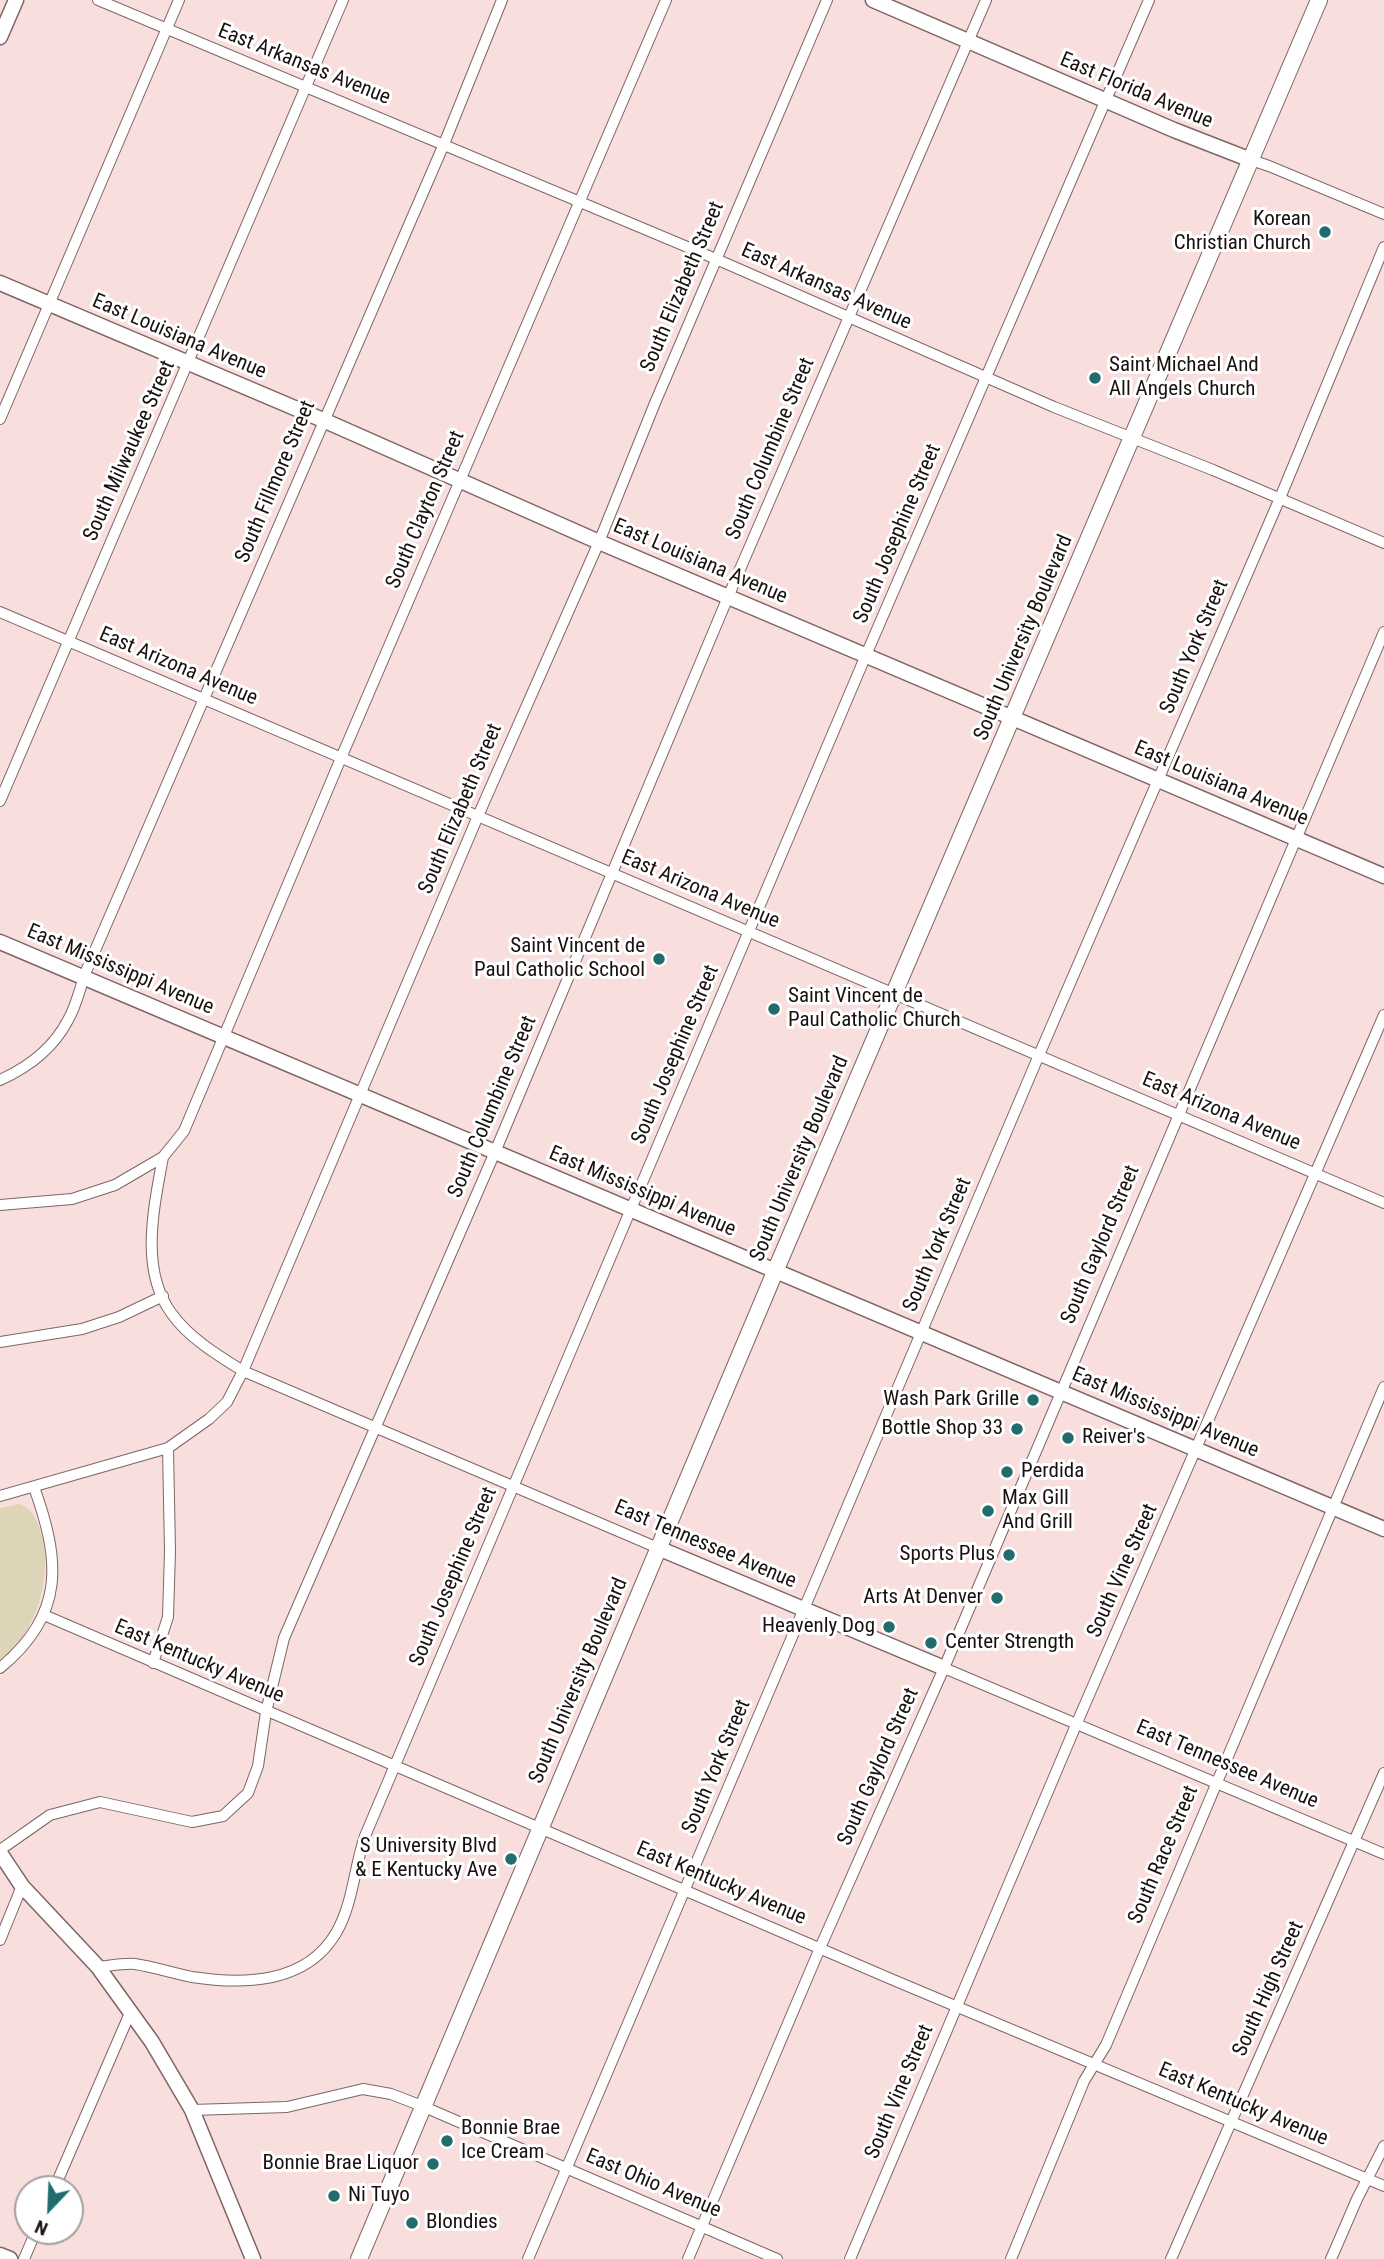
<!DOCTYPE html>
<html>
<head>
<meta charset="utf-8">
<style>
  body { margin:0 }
  #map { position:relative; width:1384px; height:2259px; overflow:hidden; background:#f8dedc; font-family:"Roboto Condensed",sans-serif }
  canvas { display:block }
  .north { position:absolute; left:14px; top:2175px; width:70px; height:70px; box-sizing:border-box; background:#fff; border:2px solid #a39f9f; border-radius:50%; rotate:203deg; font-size:19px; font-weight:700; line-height:28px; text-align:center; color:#191010 }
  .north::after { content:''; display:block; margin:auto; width:24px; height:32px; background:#216d6e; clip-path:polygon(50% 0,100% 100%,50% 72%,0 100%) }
</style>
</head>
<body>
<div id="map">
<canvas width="1384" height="2259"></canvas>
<div class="north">N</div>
</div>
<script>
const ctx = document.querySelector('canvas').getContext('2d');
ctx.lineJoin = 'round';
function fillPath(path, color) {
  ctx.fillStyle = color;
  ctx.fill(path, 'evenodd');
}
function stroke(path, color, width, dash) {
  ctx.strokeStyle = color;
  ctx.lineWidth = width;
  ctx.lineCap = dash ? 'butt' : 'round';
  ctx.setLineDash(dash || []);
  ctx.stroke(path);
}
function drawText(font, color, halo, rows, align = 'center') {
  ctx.font = font + ' "Roboto Condensed",sans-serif';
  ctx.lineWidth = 6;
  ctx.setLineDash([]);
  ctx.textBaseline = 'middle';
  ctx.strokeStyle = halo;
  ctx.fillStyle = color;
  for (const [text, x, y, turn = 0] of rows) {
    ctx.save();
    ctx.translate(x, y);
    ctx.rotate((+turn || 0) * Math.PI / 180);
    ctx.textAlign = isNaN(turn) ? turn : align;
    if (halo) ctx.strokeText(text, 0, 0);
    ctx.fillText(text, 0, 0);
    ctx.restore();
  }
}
const green = new Path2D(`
  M19,1504c13,4 15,12 20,23 16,46 -1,104 -39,134v-153z`);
const street = new Path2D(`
  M98,0l618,259 338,148 159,63 171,73
  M1251,160l18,6 115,48
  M0,419l179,-419
  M0,612l1384,591
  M0,801l343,-801
  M0,1080c29,-13 53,-31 68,-60 9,-15 12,-34 19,-51l357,-825 58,-144
  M163,1157c-9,50 -24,113 9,157 17,24 47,42 71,57l415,177
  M0,1205l72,-6 43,-14 48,-28 21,-26 157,-373 325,-758
  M0,1342l82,-13 37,-12 44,-21
  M0,1496l168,-48 41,-29 18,-17 16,-31 235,-555 121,-274 56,-139 172,-403
  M44,1615l847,364 493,207
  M153,1663l15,-46 2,-66 -2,-103
  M0,1668c66,-54 60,-108 34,-181
  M944,1668l440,186
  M0,1850l50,-35 50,-13 92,20 31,-6 25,-23 10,-27 8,-54 18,-74 211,-486 233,-555 258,-597
  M0,1940l22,-54
  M98,1967c11,-1 25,-4 37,-3 19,3 38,9 57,13 52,8 114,7 144,-44 17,-29 18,-65 29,-97l501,-1181 283,-655
  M192,2110l95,-3 76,-18 28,5 31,12 355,153
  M54,2189l76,-176
  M24,2259l12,-28
  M528,2259l511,-1204 241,-557 104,-251
  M688,2259l132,-311 124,-280 440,-1036
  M850,2259l226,-534 308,-710
  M1011,2259l73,-178 22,-36 278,-658
  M1171,2259l213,-486
  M1331,2259l26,-60 27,-53`);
const secondary = new Path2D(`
  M873,0l301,130 77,30
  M0,37l16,-37
  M0,283l323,137 276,122 785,334
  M0,942l1384,587
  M658,1548l286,120
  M0,1853l22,33 76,81 54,75 40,68 61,149
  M0,2255l10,4`);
const primary = new Path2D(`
  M359,2259l421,-999 539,-1260`);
const markers = [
  [1325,232,7,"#216d6e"],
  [1095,378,7,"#216d6e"],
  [659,959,7,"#216d6e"],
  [774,1009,7,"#216d6e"],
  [1033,1400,7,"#216d6e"],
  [1017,1429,7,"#216d6e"],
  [1068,1438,7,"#216d6e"],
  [1007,1472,7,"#216d6e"],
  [988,1511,7,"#216d6e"],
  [1009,1555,7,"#216d6e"],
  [997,1598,7,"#216d6e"],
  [889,1627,7,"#216d6e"],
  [931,1643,7,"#216d6e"],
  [511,1859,7,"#216d6e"],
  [447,2141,7,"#216d6e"],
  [433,2164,7,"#216d6e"],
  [334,2196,7,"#216d6e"],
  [412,2223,7,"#216d6e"]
];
const streetNames = [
  ["East Arkansas Avenue",304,65,22],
  ["East Florida Avenue",1136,91,23],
  ["South Elizabeth Street",683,287,-67],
  ["East Arkansas Avenue",826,287,24],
  ["East Louisiana Avenue",179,337,23],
  ["South Columbine Street",771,449,-67],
  ["South Milwaukee Street",130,451,-66],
  ["South Fillmore Street",276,482,-67],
  ["South Clayton Street",426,510,-67],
  ["South Josephine Street",898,534,-67],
  ["East Louisiana Avenue",700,562,23],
  ["South University Boulevard",1024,638,-67],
  ["South York Street",1195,647,-67],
  ["East Arizona Avenue",178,667,23],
  ["East Louisiana Avenue",1221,784,23],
  ["South Elizabeth Street",461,809,-67],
  ["East Arizona Avenue",700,890,23],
  ["East Mississippi Avenue",120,970,23],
  ["South Josephine Street",676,1055,-67],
  ["South Columbine Street",493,1107,-67],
  ["East Arizona Avenue",1221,1112,23],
  ["South University Boulevard",800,1159,-67],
  ["East Mississippi Avenue",642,1192,23],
  ["South York Street",938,1245,-67],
  ["South Gaylord Street",1101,1245,-67],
  ["East Mississippi Avenue",1165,1413,23],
  ["East Tennessee Avenue",705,1545,23],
  ["South Vine Street",1123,1571,-66],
  ["South Josephine Street",454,1577,-67],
  ["East Kentucky Avenue",199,1662,23],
  ["South University Boulevard",579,1681,-67],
  ["East Tennessee Avenue",1227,1765,23],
  ["South York Street",717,1767,-67],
  ["South Gaylord Street",879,1767,-66],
  ["South Race Street",1164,1855,-67],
  ["East Kentucky Avenue",721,1884,23],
  ["South High Street",1269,1989,-66],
  ["South Vine Street",900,2092,-67],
  ["East Kentucky Avenue",1243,2105,23],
  ["East Ohio Avenue",653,2184,23]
];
const poiNames = [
  ["Korean",1311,220],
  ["Christian Church",1311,244],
  ["Saint Michael And",1109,366,"left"],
  ["All Angels Church",1109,390,"left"],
  ["Saint Vincent de",645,947],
  ["Paul Catholic School",645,971],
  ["Saint Vincent de",788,997,"left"],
  ["Paul Catholic Church",788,1021,"left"],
  ["Wash Park Grille",1019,1400],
  ["Bottle Shop 33",1003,1429],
  ["Reiver's",1082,1438,"left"],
  ["Perdida",1021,1472,"left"],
  ["Max Gill",1002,1499,"left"],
  ["And Grill",1002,1523,"left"],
  ["Sports Plus",995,1555],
  ["Arts At Denver",983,1598],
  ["Heavenly Dog",875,1627],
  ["Center Strength",945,1643,"left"],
  ["S University Blvd",497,1847],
  ["& E Kentucky Ave",497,1871],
  ["Bonnie Brae",461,2129,"left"],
  ["Ice Cream",461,2153,"left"],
  ["Bonnie Brae Liquor",419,2164],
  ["Ni Tuyo",348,2196,"left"],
  ["Blondies",426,2223,"left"]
];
fillPath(green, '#ded5b8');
stroke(street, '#7d6665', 12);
stroke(secondary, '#7d6665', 17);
stroke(primary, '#7d6665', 18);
stroke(street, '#fff', 10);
stroke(secondary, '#fff', 14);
stroke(primary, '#fff', 16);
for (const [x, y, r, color] of markers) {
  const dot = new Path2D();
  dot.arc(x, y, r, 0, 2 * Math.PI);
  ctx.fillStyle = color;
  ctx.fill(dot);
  stroke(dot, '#fff', 2.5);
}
drawText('21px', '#191010', '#fff', streetNames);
drawText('21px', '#191010', '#fff', poiNames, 'right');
</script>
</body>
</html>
